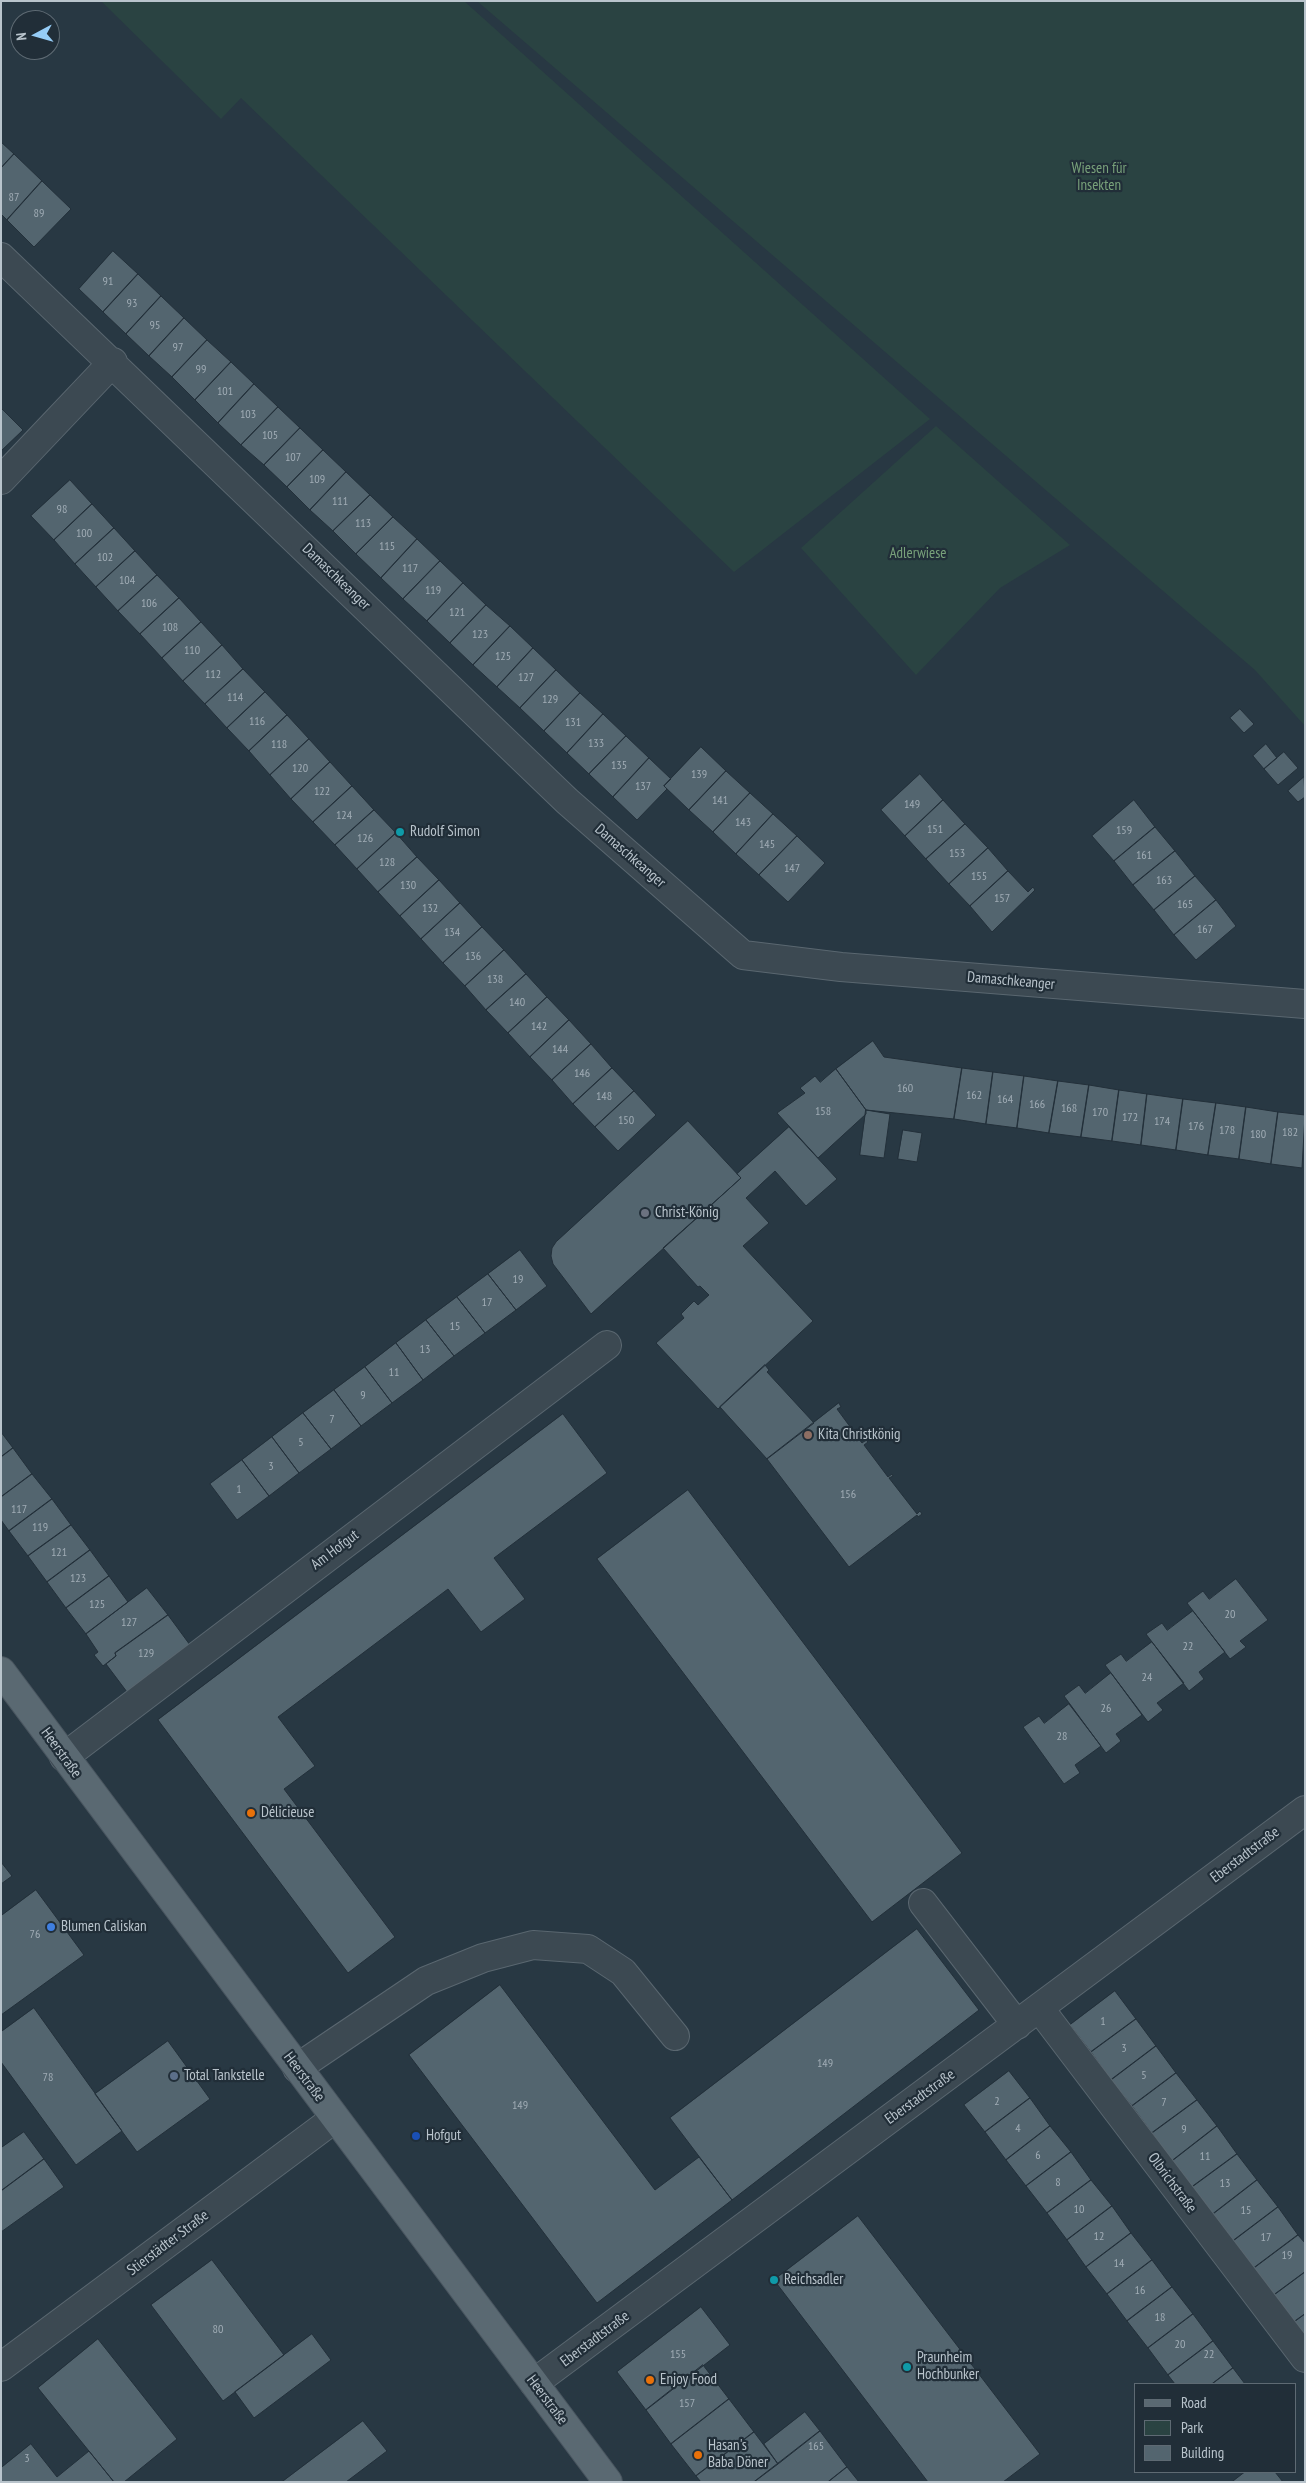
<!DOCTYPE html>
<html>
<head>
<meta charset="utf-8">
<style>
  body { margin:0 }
  #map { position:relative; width:1306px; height:2483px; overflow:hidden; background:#283843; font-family:"PT Sans Narrow",sans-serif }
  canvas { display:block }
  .frame { position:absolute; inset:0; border:2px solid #b9c4cc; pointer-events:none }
  .legend { position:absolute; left:1134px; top:2383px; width:162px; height:90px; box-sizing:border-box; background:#212e38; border:1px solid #5e6a73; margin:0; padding:6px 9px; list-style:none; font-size:15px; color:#b9c4cc }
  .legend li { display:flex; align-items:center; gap:10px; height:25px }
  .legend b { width:25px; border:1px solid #5e6a73 }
  .north { position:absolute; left:10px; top:10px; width:50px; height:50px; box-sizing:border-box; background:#212e38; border:1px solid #5e6a73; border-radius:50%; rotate:264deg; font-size:14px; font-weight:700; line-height:20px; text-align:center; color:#b9c4cc }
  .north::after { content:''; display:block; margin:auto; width:18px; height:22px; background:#95ccf6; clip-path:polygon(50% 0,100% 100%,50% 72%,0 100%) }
</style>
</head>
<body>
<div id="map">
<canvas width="1306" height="2483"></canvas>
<div class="frame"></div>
<ul class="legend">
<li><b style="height:6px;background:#5a6972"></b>Road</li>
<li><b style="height:14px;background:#2a4342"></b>Park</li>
<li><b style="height:14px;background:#53656f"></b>Building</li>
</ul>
<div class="north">N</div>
</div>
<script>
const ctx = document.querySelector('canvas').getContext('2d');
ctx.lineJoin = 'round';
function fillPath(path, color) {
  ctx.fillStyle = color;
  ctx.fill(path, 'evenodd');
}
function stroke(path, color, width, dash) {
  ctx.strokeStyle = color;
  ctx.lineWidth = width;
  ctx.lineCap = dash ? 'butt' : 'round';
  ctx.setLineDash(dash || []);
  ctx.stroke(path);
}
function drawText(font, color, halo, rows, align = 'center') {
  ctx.font = font + ' "PT Sans Narrow",sans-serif';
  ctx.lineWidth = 4.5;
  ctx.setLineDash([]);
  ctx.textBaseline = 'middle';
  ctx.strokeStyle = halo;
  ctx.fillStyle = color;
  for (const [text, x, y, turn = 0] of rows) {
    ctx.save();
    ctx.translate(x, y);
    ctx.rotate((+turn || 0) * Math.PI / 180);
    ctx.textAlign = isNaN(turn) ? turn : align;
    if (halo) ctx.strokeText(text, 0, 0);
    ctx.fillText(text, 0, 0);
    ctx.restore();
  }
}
const green = new Path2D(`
  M101,1h363l466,418 -196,153 -493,-474 -20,21z
  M477,1h828v725l-50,-56z
  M936,426l134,119 -70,43 -84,87 -115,-127z`);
const building = new Path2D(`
  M1,142l13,12 -13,14z
  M14,154l28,27 -35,39 -6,-6v-46z
  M42,181l29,28 -37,38 -27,-27z
  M113,251l25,23 -35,38 -24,-23z
  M138,274l23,22 -35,38 -23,-22z
  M161,296l23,22 -35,38 -23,-22z
  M184,318l23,22 -35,37 -23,-21z
  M207,340l24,22 -36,38 -23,-23z
  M231,362l23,22 -36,39 -23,-23z
  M254,384l24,23 -37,38 -23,-22z
  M278,407l22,21 -36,37 -23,-20z
  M1,408l22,22 -22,21z
  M300,428l23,22 -36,37 -23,-22z
  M323,450l23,22 -36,38 -23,-23z
  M346,472l24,23 -37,36 -23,-21z
  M70,480l22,24 -38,36 -23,-24z
  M370,495l23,22 -37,37 -23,-23z
  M92,504l22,24 -39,36 -21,-24z
  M393,517l24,22 -36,39 -25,-24z
  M114,528l21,23 -39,36 -21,-23z
  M417,539l23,22 -37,38 -22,-21z
  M135,551l22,24 -39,36 -22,-24z
  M440,561l23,22 -36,38 -24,-22z
  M157,575l22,23 -39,36 -22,-23z
  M463,583l23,22 -36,38 -23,-22z
  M179,598l22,24 -39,36 -22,-24z
  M486,605l24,21 -37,39 -23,-22z
  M201,622l21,23 -39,36 -21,-23z
  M510,626l23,22 -36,39 -24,-22z
  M222,645l21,24 -38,35 -22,-23z
  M533,648l23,22 -36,38 -23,-21z
  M243,669l22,23 -38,36 -22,-24z
  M556,670l24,23 -36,38 -24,-23z
  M265,692l22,23 -38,36 -22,-23z
  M580,693l23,21 -36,39 -23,-22z
  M1240,709l14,15 -10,9 -14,-15z
  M603,714l23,22 -37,38 -22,-21z
  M287,715l22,24 -39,36 -21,-24z
  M626,736l23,22 -36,39 -24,-23z
  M309,739l21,23 -39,37 -21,-24z
  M1266,744l11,14 -13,11 -11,-13z
  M701,747l25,24 -37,39 -25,-24z
  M1284,752l14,16 -20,17 -14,-16z
  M649,758l22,21 -7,7 3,3 -30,31 -24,-23z
  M330,762l22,24 -39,36 -22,-23z
  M726,771l24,22 -37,39 -24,-22z
  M920,774l23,26 -38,36 -24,-26z
  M1304,777l1,20 -7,5 -10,-11z
  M352,786l22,24 -39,35 -22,-23z
  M750,793l23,21 -37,40 -23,-22z
  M943,800l22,24 -39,35 -21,-23z
  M1134,800l21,27 -41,34 -22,-25z
  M374,810l22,23 -39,36 -22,-24z
  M773,814l24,22 -38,39 -23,-21z
  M965,824l23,24 -39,36 -23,-25z
  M1155,827l20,24 -42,34 -19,-24z
  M396,833l21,24 -39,35 -21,-23z
  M797,836l28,27 -37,39 -29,-27z
  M988,848l20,23 -38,35 -21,-22z
  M1175,851l20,25 -41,34 -21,-25z
  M417,857l22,23 -39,36 -22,-24z
  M1008,871l20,21 5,-5 2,3 -43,42 -22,-26z
  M1195,876l21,24 -42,35 -20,-25z
  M439,880l21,23 -39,36 -21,-23z
  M1216,900l20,26 -40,34 -22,-25z
  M460,903l22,24 -39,36 -22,-24z
  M482,927l22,23 -39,36 -22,-23z
  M504,950l22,24 -40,36 -21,-24z
  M526,974l21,23 -39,36 -22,-23z
  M547,997l22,23 -39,37 -22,-24z
  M569,1020l22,24 -39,36 -22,-23z
  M873,1041l11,16 78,11 -8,51 -88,-9 -30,-41z
  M591,1044l21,24 -39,36 -21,-24z
  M612,1068l22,23 -39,36 -22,-23z
  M962,1068l31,4 -7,52 -32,-5z
  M836,1069l30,41v4l-48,44 -41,-45 28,-20 -5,-5 15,-12 5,6z
  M993,1072l31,4 -7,52 -31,-4z
  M1024,1076l34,5 -9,52 -32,-5z
  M1058,1081l31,4 -8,52 -32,-4z
  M1089,1085l30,5 -7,51 -31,-4z
  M1119,1090l28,4 -6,51 -29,-4z
  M634,1091l22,24 -38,36 -23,-24z
  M1147,1094l36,5 -7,51 -35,-5z
  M1183,1099l33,4 -8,52 -32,-5z
  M1216,1103l30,4 -7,52 -31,-4z
  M1246,1107l32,5 -7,52 -32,-5z
  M866,1110l24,4 -6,44 -24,-3z
  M1278,1112l27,3 -3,53 -31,-4z
  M688,1121l53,57 -150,136 -38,-50 -2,-8 1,-8 4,-6z
  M789,1127l48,52 -31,27 -31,-35 -29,27 23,25 -26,23 70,75 -95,88 -62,-66 28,-25 -3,-4 13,-13 4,4 11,-10 -9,-9 -2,1 -35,-39 78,-70 -4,-4z
  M903,1130l19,3 -5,29 -19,-3z
  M520,1250l27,36 -31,24 -28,-36z
  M488,1274l28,36 -31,23 -28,-36z
  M457,1297l28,36 -31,23 -28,-36z
  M426,1320l28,36 -31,24 -27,-37z
  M396,1343l27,37 -31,23 -27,-36z
  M765,1365l4,5 -2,2 47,51 -47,36 -47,-52z
  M365,1367l27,36 -31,23 -27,-36z
  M334,1390l27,36 -30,23 -28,-36z
  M839,1403l2,4 -4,2 25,34 4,-3 2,2 -4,3 24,32 4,-3 1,2 -4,2 28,36 3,-3 2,3 -4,3 -1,-2 -68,52 -82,-108z
  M303,1413l28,36 -32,24 -27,-36z
  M563,1414l44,59 -113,85 31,41 -44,33 -33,-43 -170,128 37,49 -31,23 111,148 -47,36 -190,-253z
  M1,1432l12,16 -12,9z
  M272,1437l27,36 -30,23 -27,-36z
  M13,1448l19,26 -31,23v-40z
  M242,1460l27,36 -32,24 -27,-36z
  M32,1474l20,25 -43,32 -8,-11v-23z
  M688,1490l274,363 -90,69 -275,-363z
  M52,1499l19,26 -43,31 -19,-25z
  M71,1525l19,25 -43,32 -19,-26z
  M90,1550l19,26 -43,32 -19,-26z
  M109,1576l19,26 -42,32 -20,-26z
  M1236,1579l32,41 -28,21 6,6 -16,12 -43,-56 16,-12 6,8z
  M147,1588l21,27 -53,38 1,3 -13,10 -9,-11 4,-3 -12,-18z
  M1193,1611l32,41 -26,20 5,7 -15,12 -43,-57 16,-11 5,7z
  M168,1615l22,30 -63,47 -21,-28 10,-8 -1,-3z
  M1152,1642l32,41 -27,20 6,7 -15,12 -43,-57 16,-11 5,7z
  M1111,1673l31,42 -26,19 5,7 -15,12 -42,-57 15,-11 6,8z
  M1069,1704l32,42 -26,19 5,8 -16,11 -41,-57 16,-11 5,7z
  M1,1862l11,14 -11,8z
  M36,1890l48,65 -83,60v-99z
  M917,1929l62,81 -247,190 -62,-82z
  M500,1985l155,205 44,-33 33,43 -135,103 -188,-248z
  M1115,1991l21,28 -45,33 -21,-27z
  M34,2008l88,123 -46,34 -75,-103v-30z
  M1136,2019l20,27 -45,34 -20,-28z
  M168,2041l42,58 -73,53 -42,-58z
  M1156,2046l20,27 -44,33 -21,-26z
  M1009,2071l21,27 -45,34 -21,-27z
  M1176,2073l21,27 -45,33 -20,-27z
  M1030,2098l20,28 -44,34 -21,-28z
  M1197,2100l20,26 -45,35 -20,-28z
  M1050,2126l21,26 -45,34 -20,-26z
  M1217,2126l20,28 -45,33 -20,-26z
  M24,2132l20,27 -43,32v-43z
  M1071,2152l20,28 -44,33 -21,-27z
  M1237,2154l20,26 -44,34 -21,-27z
  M44,2159l20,28 -63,45v-41z
  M1091,2180l21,26 -45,34 -20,-27z
  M1257,2180l21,27 -45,34 -20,-27z
  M1112,2206l19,27 -45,34 -19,-27z
  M1278,2207l20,28 -44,33 -21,-27z
  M858,2216l182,238 -37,28h-75l-154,-202z
  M1131,2233l21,27 -45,34 -21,-27z
  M1298,2235l7,8v29l-31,23 -20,-27z
  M212,2260l72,95 -61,46 -72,-96z
  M1152,2260l20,27 -45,34 -20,-27z
  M1305,2272v42l-11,8 -20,-27z
  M1172,2287l21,27 -45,34 -21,-27z
  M701,2307l29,38 -84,65 -29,-38z
  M1193,2314l20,27 -45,34 -20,-27z
  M1305,2314v22l-11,-14z
  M312,2334l19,26 -77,58 -19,-26z
  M98,2339l79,100 -53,43h-10l-76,-94z
  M1213,2341l20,27 -21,16h-37l-7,-9z
  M703,2365l26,34 -58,45 -25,-34z
  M1233,2368l12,16h-33z
  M729,2399l25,33 -58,44 -25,-32z
  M805,2412l15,19 -42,33 -14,-20z
  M363,2421l24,30 -41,31h-64z
  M820,2431l27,36 -19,15h-74z
  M754,2432l24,32 -24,18h-53l-5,-6z
  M31,2444l26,33 32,-26 25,31h-113v-14z
  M847,2467l12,15h-31z
  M1245,2472h30l8,10h-51z`);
const minor = new Path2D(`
  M1,257l566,544 176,154 98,12 464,37
  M1,480l112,-118
  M64,1757l543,-412
  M923,1903l94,122
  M1040,2009l265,349
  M297,2068l129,-87 57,-23 50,-13 55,4 35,23 52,64
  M1,2367l333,-248
  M534,2383l771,-573`);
const major = new Path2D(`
  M1,1671l607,811`);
const markers = [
  [400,832,5,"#0f9aa8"],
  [645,1213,5,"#6b7280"],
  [808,1435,5,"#8d6e63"],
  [251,1813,5,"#e8710a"],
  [51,1927,5,"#3f7fe0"],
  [174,2076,5,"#5c6f8a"],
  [416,2136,5,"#1a4fb4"],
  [774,2280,5,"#0f9aa8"],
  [907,2367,5,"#0f9aa8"],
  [650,2380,5,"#e8710a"],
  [698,2455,5,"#e8710a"]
];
const numberNames = [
  ["87",14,198],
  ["89",39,214],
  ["91",108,282],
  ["93",132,304],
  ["95",155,326],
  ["97",178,348],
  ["99",201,370],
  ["101",225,392],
  ["103",248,415],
  ["105",270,436],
  ["107",293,458],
  ["109",317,480],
  ["111",340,502],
  ["98",62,510],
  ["113",363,524],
  ["100",84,534],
  ["115",387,547],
  ["102",105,558],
  ["117",410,569],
  ["104",127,581],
  ["119",433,591],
  ["106",149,604],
  ["121",457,613],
  ["108",170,628],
  ["123",480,635],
  ["110",192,651],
  ["125",503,657],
  ["112",213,675],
  ["127",526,678],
  ["114",235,698],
  ["129",550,700],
  ["116",257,722],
  ["131",573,723],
  ["133",596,744],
  ["118",279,745],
  ["135",619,766],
  ["120",300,769],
  ["139",699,775],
  ["137",643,787],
  ["122",322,792],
  ["141",720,801],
  ["149",912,805],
  ["124",344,816],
  ["143",743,823],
  ["151",935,830],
  ["159",1124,831],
  ["126",365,839],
  ["145",767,845],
  ["153",957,854],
  ["161",1144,856],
  ["128",387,863],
  ["147",792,869],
  ["155",979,877],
  ["163",1164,881],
  ["130",408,886],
  ["157",1002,899],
  ["165",1185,905],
  ["132",430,909],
  ["167",1205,930],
  ["134",452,933],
  ["136",473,957],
  ["138",495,980],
  ["140",517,1003],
  ["142",539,1027],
  ["144",560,1050],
  ["146",582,1074],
  ["160",905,1089],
  ["162",974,1096],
  ["148",604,1097],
  ["164",1005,1100],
  ["166",1037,1105],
  ["168",1069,1109],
  ["158",823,1112],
  ["170",1100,1113],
  ["172",1130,1118],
  ["150",626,1121],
  ["174",1162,1122],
  ["176",1196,1127],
  ["178",1227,1131],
  ["182",1290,1133],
  ["180",1258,1135],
  ["19",518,1280],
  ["17",487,1303],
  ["15",455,1327],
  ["13",425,1350],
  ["11",394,1373],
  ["9",363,1396],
  ["7",332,1420],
  ["5",301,1443],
  ["3",271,1467],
  ["1",239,1490],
  ["156",848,1495],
  ["117",19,1510],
  ["119",40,1528],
  ["121",59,1553],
  ["123",78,1579],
  ["125",97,1605],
  ["20",1230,1615],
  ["127",129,1623],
  ["22",1188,1647],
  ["129",146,1654],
  ["24",1147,1678],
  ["26",1106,1709],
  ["28",1062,1737],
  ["76",35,1935],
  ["1",1103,2022],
  ["3",1124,2049],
  ["149",825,2064],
  ["5",1144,2076],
  ["78",48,2078],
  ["2",997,2102],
  ["7",1164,2103],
  ["149",520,2106],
  ["4",1018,2129],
  ["9",1184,2130],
  ["6",1038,2156],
  ["11",1205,2157],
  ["8",1058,2183],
  ["13",1225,2184],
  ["10",1079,2210],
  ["15",1246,2211],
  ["12",1099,2237],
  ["17",1266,2238],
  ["19",1287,2256],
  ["14",1119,2264],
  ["16",1140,2291],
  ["18",1160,2318],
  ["80",218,2330],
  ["20",1180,2345],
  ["155",678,2355],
  ["22",1209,2355],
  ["157",687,2404],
  ["165",816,2447],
  ["3",27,2459]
];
const parkNames = [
  ["Wiesen für",1099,169],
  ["Insekten",1099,186],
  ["Adlerwiese",918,554]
];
const streetNames = [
  ["Damaschkeanger",336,577,44],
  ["Damaschkeanger",630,856,41],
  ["Damaschkeanger",1011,981,5],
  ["Am Hofgut",335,1550,-37],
  ["Heerstraße",61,1753,54],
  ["Eberstadtstraße",1245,1855,-37],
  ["Heerstraße",304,2077,53],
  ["Eberstadtstraße",920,2097,-36],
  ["Olbrichstraße",1172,2183,53],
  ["Stierstädter Straße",168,2243,-37],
  ["Eberstadtstraße",595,2339,-37],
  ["Heerstraße",547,2400,53]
];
const poiNames = [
  ["Rudolf Simon",410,832],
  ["Christ-König",655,1213],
  ["Kita Christkönig",818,1435],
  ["Délicieuse",261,1813],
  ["Blumen Caliskan",61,1927],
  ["Total Tankstelle",184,2076],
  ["Hofgut",426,2136],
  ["Reichsadler",784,2280],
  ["Praunheim",917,2358],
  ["Hochbunker",917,2375],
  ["Enjoy Food",660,2380],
  ["Hasan's",708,2446],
  ["Baba Döner",708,2463]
];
fillPath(green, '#2a4342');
fillPath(building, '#53656f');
stroke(building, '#23303a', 1);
stroke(minor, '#5a6770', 30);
stroke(major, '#49555f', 30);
stroke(minor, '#3c4952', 28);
stroke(major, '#5a6972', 28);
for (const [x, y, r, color] of markers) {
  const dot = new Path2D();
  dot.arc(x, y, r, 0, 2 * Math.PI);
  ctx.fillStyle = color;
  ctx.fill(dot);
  stroke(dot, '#212e38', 2);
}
drawText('12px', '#a0acb5', null, numberNames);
drawText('15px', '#78a17a', '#212e38', parkNames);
drawText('15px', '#b9c4cc', '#212e38', streetNames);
drawText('15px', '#b9c4cc', '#212e38', poiNames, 'left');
</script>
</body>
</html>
